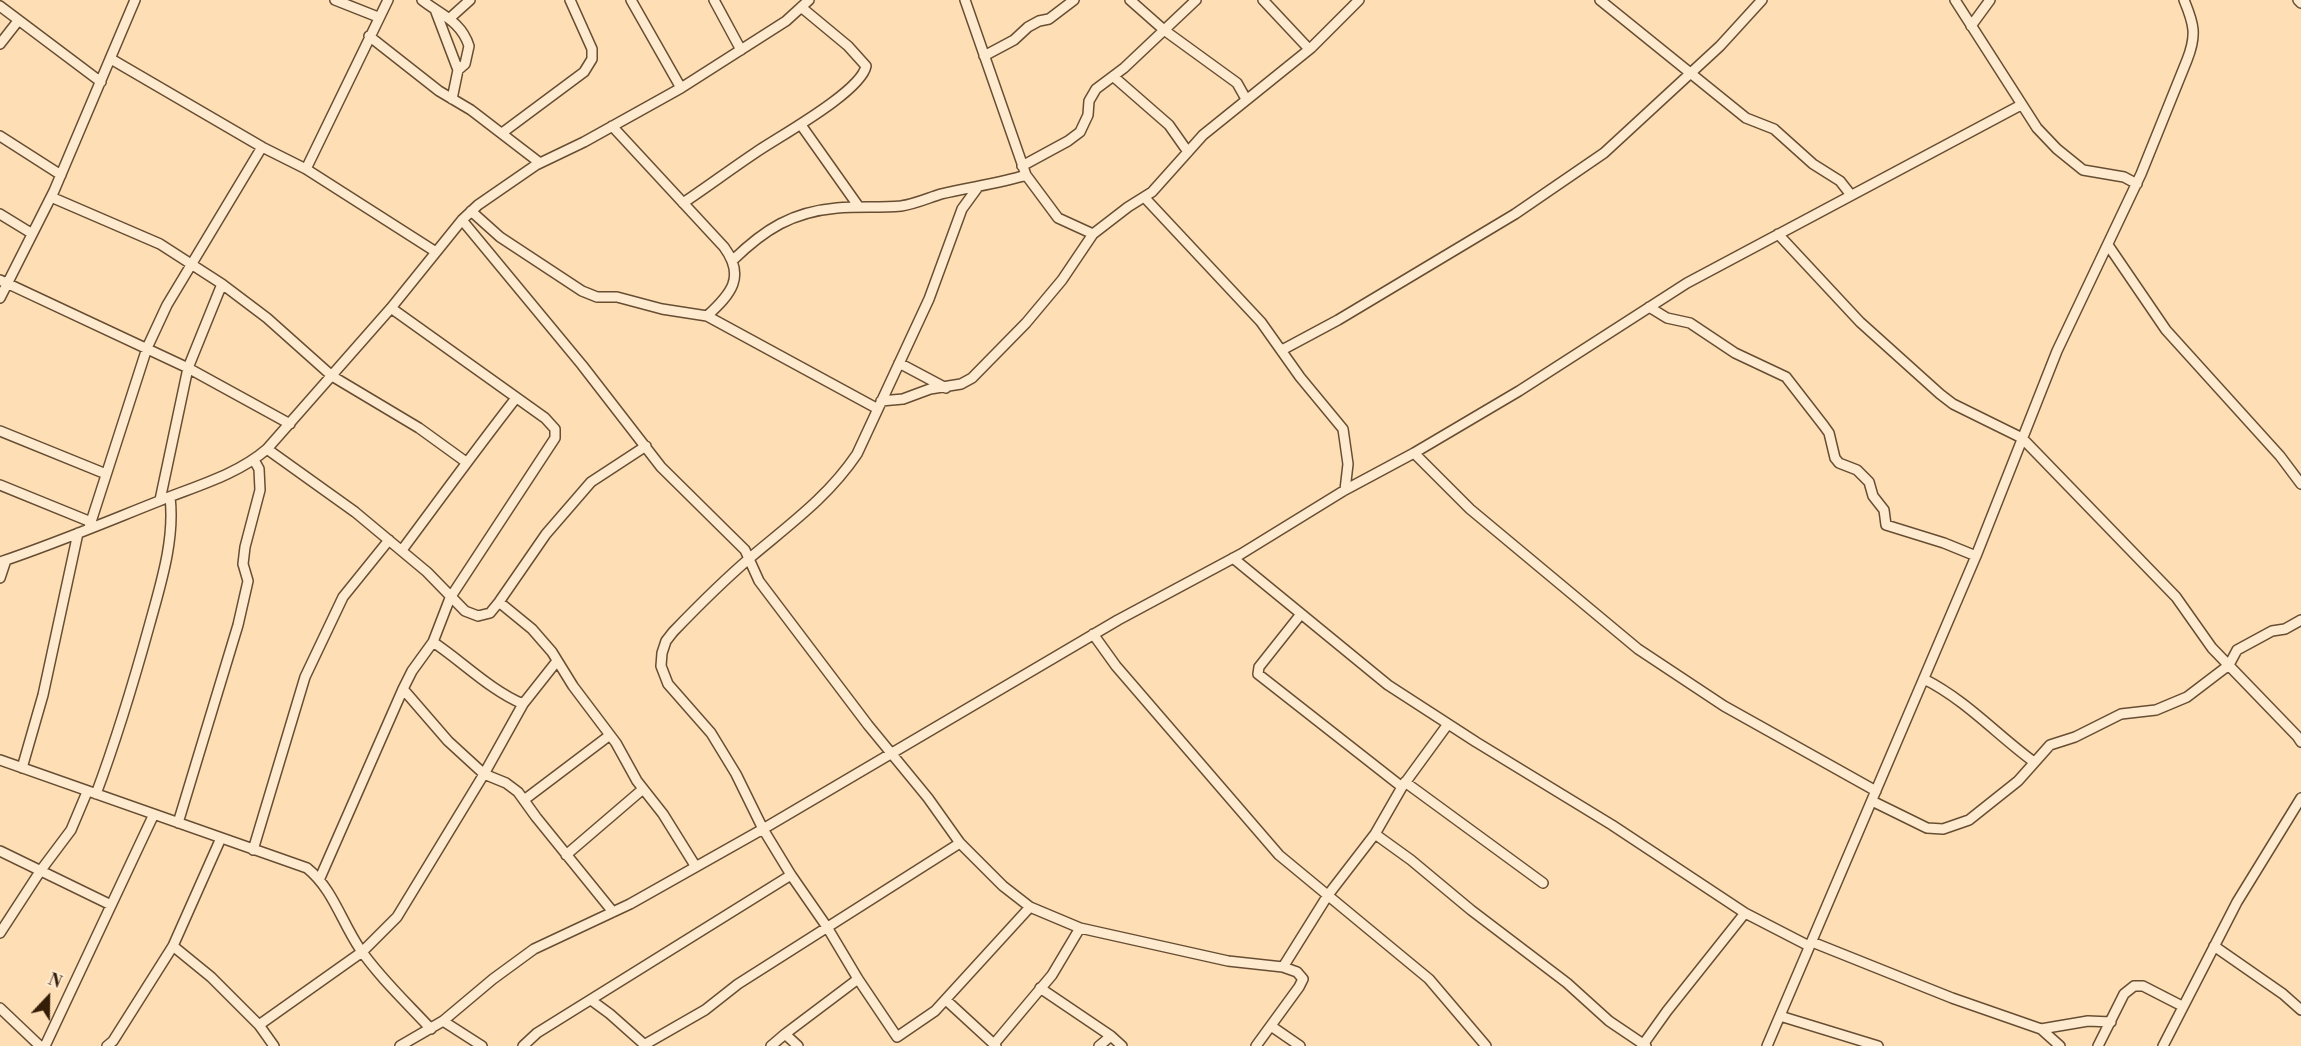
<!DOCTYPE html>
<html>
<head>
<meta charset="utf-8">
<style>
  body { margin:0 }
  #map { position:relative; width:2301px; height:1046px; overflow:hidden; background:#fedfb5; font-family:"Libre Bodoni",serif }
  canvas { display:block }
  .north { position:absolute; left:18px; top:968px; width:60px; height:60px; -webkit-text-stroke:4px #feeacf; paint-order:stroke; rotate:22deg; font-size:16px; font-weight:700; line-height:24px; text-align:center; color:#351e08 }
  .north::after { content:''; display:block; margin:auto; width:21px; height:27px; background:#351e08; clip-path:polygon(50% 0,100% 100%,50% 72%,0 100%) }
</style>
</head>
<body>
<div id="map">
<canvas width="2301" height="1046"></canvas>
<div class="north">N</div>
</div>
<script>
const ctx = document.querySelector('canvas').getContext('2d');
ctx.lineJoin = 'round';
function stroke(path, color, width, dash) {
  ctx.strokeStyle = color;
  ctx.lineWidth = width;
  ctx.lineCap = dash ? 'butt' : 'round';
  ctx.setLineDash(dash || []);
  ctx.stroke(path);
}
const street = new Path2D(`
  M335,0l43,17
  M422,0c19,15 39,21 47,46l-4,18 -7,6 -6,29
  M631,0l50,88
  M714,0l27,50
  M1130,0l34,30 73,53 9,16
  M1263,0l46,49
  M1600,0l146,118 28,11 39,35 27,17 11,14
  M1955,0l82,128 20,21 26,21 41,7 13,7
  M2298,0l3,3
  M0,6l101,76
  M436,12l22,58
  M450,18l20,-18
  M1971,26l19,-26
  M369,36l70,55 32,19 69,53
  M0,44l18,-23
  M984,56l30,-16 14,-13 11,-6 10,-2 25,-19
  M111,59l151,88 44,22 130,83
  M1114,77l55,48 19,27
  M801,125l58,82
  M612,126l112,121c22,30 7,47 -17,69
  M502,133l82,-61 8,-13v-10l-22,-49
  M0,136l61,39
  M1022,166l46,-25 12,-9 8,-17 1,-14 7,-12 28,-21 72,-68
  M306,169l82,-169
  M1026,175l32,43 35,16
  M978,187l-16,22 -33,90 -72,155c-29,43 -67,70 -106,103 -27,23 -53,49 -78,75l-7,9 -4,12 -1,13 7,18 43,49 25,41 27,55 28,46 36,52 31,52 39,58 38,-26 95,-104
  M51,197l109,47 62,40 45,34 65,58 87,52 47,34
  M1145,198l116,124 39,55 43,52 5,35 -3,26
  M683,203c24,-16 48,-34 72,-50 23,-16 106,-61 111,-87l-18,-20 -47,-39
  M471,211l29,26 82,54 15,6h20l45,12 45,7 171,93
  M0,214l31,19
  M462,220l120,145 79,102 84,83 14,31 109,144 60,73 32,45 43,43 27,21 50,21 148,33 55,6 14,5 6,7 -4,8 -43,59
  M1778,234l82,88 80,72 13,10 69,34 154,159 36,51 85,88 4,6
  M2108,245l58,85 114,126 21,28
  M733,260c32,-31 59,-48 104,-52 22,-2 43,0 64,-2 14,-2 27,-8 40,-12 28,-7 57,-10 85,-19l-61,-175
  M0,280l188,88 102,56
  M0,298l54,-107 81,-191
  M1649,307l18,11 23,5 45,30 51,24 38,49 5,7 6,25 4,5 18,7 12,12 4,14 11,14 2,15 58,18 32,13
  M1282,350l56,-30 177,-106 89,-61 116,-107 42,-46
  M899,363l47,25
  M881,401l22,-2 27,-10 31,-5 11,-6 54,-55 36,-43 31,-46 35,-27 24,-15 51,-57 108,-87 48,-48
  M0,431l106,43
  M267,449l88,63 72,60 38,39 13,5 12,-3 9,-11 47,-68 45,-52 55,-36
  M1414,453l56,56 168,140 86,57 152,85
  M0,485l91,37
  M160,500l28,-132 34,-84
  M89,528l58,-180 20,-43 95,-158
  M402,550c38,-51 75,-102 114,-152
  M1233,558l155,127 88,57 136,83 133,88 64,33
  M0,562c54,-18 106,-40 159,-61 37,-15 78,-26 108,-52l124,-141 71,-88 16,-15 58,-40 48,-23 97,-54 105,-67 23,-21
  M0,578l6,-18
  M499,602l33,27 20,23 21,34 43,57 21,38 26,33 33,53
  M1301,614l-42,53 -1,7 144,113
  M1093,634l23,32 163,189 150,124 57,67
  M433,642c30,20 57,48 90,62
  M1924,679c42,21 73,56 110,83
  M403,689l45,52 36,33 22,9 12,9 18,25 77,95
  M0,760l307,108c26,21 34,53 53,81 20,29 47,54 71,80
  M22,768l21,-73 35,-162
  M1405,782l138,101
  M96,794c21,-56 38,-113 54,-171 11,-40 25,-84 20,-126
  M524,800l86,-65
  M1872,801l55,27 16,1 26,-9 49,-39 32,-36 25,-8 46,-23 35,-4 31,-13 42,-32 8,-15 35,-19 13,-2 16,-9
  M178,823l60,-198 10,-44 -5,-17 2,-17 15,-57 -1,-21 -5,-9
  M1375,834l36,26 60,50 96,73 42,38 37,25
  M253,850l52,-173 38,-80 46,-57
  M0,851l111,54
  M566,855l77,-66
  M320,878l83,-189 9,-18 21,-29 17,-44 105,-160v-9l-10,-11 -154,-110
  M0,933l41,-63 30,-40 16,-38
  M1812,942l140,56 89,31 19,17
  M173,946l38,31 48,48 15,21
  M2214,946l69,48 18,16
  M1283,967l45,-72 47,-61 27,-47 46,-63
  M1040,988l71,48
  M591,1000l19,14 36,32
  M946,1000l50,46
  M0,1008l40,38
  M1780,1016l98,30
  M443,1021l39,25
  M259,1025l103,-73 35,-35 87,-143 39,-70 34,-43
  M1271,1026l29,20
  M2041,1029l47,-8 23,1
  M785,1034l73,-55
  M994,1044l58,-69 28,-47
  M644,1045l61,-35 33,-26 222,-141
  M45,1046l109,-232
  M107,1046l6,-5 60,-95 48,-108
  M400,1046l43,-25 50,-42 41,-30 96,-45 133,-75 355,-209 123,-66 104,-64 69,-37 105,-62 168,-108 334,-178
  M523,1046l14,-13 254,-158
  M771,1046l14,-12 13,12
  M1099,1046l12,-10 11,10
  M1642,1046l25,-35 78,-98
  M1767,1046l209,-490 81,-205 84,-177 46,-114c10,-25 7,-36 -3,-60
  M2098,1046l26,-52 10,-8h9l39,20
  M2163,1046l74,-144 64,-104`);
stroke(street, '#674e33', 12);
stroke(street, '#feeacf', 9);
</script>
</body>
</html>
